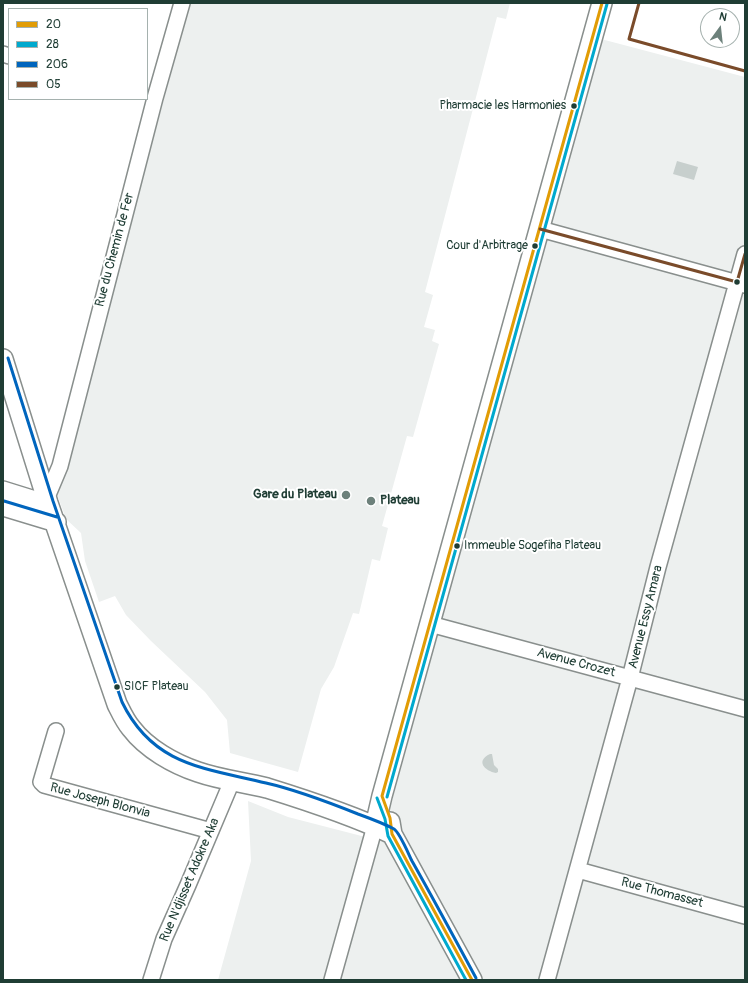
<!DOCTYPE html>
<html>
<head>
<meta charset="utf-8">
<style>
  body { margin:0 }
  #map { position:relative; width:748px; height:983px; overflow:hidden; background:#fff; font-family:Pangolin,sans-serif }
  canvas { display:block }
  .frame { position:absolute; inset:0; border:4px solid #1f3d34; pointer-events:none }
  .legend { position:absolute; left:8px; top:8px; width:140px; height:92px; box-sizing:border-box; background:#fff; border:1px solid #a5b1ae; margin:0; padding:5px 7px; list-style:none; font-size:12px; color:#1f3d34 }
  .legend li { display:flex; align-items:center; gap:8px; height:20px }
  .legend b { width:20px; border:1px solid #a5b1ae }
  .north { position:absolute; left:700px; top:8px; width:40px; height:40px; box-sizing:border-box; background:#fff; border:1px solid #a5b1ae; border-radius:50%; rotate:15deg; font-size:11px; font-weight:700; line-height:16px; text-align:center; color:#1f3d34 }
  .north::after { content:''; display:block; margin:auto; width:14px; height:18px; background:#6d817b; clip-path:polygon(50% 0,100% 100%,50% 72%,0 100%) }
</style>
</head>
<body>
<div id="map">
<canvas width="748" height="983"></canvas>
<div class="frame"></div>
<ul class="legend">
<li><b style="height:5px;background:#e19c05"></b>20</li>
<li><b style="height:5px;background:#00a9ce"></b>28</li>
<li><b style="height:5px;background:#0065bd"></b>206</li>
<li><b style="height:5px;background:#7a4b2a"></b>05</li>
</ul>
<div class="north">N</div>
</div>
<script>
const ctx = document.querySelector('canvas').getContext('2d');
ctx.lineJoin = 'round';
function fillPath(path, color) {
  ctx.fillStyle = color;
  ctx.fill(path, 'evenodd');
}
function stroke(path, color, width, dash) {
  ctx.strokeStyle = color;
  ctx.lineWidth = width;
  ctx.lineCap = dash ? 'butt' : 'round';
  ctx.setLineDash(dash || []);
  ctx.stroke(path);
}
function drawText(font, color, halo, rows, align = 'center') {
  ctx.font = font + ' Pangolin,sans-serif';
  ctx.lineWidth = 4;
  ctx.setLineDash([]);
  ctx.textBaseline = 'middle';
  ctx.strokeStyle = halo;
  ctx.fillStyle = color;
  for (const [text, x, y, turn = 0] of rows) {
    ctx.save();
    ctx.translate(x, y);
    ctx.rotate((+turn || 0) * Math.PI / 180);
    ctx.textAlign = isNaN(turn) ? turn : align;
    if (halo) ctx.strokeText(text, 0, 0);
    ctx.fillText(text, 0, 0);
    ctx.restore();
  }
}
const built = new Path2D(`
  M190,3h320l-4,16 -9,-2 -72,275 8,3 -9,32 11,3 -3,11 7,3 -26,93 -6,-1 -25,90 6,2 -8,33 -8,-2 -13,55 -6,-1 -19,54 -13,22 -23,83 -68,-19 -3,-33 -22,-28 -54,-51 -25,-26 -11,-19 -16,6 -14,-41 -4,-28 -15,-14 -9,-25z
  M601,39l144,38v903h-527l33,-119 -3,-60 40,16 93,24z`);
const water = new Path2D(`
  M677,161l21,6 -4,13 -21,-6z
  M490,754h2l2,11 4,4v3l-2,1c-11,-2 -21,-12 -6,-19z`);
const minor = new Path2D(`
  M3,54l6,2
  M540,229l205,56
  M3,489l45,14
  M47,497l13,-31 95,-368 27,-95
  M430,624l315,85
  M56,731l-15,51 3,3 167,46
  M578,870l167,46
  M151,980l13,-41 24,-54 44,-104
  M332,980l43,-154
  M547,980l83,-302 28,-111 87,-313`);
const major = new Path2D(`
  M3,359l45,144 69,201c4,8 8,17 14,24 16,21 43,36 67,44 23,8 46,10 69,16 42,13 85,27 125,46
  M3,506l53,16
  M390,822l2,12 80,146
  M375,826l7,-30 220,-793`);
const bus1 = new Path2D(`
  M382,796l220,-793
  M382,796l8,22 2,16 80,146`);
const bus2 = new Path2D(`
  M387,797l220,-793
  M377,798l8,21 3,17 78,144`);
const bus3 = new Path2D(`
  M8,358l45,143 69,201c31,64 83,66 144,81 31,7 62,19 92,31 11,4 25,9 36,15 6,4 14,24 18,32 22,39 43,78 64,117
  M4,501l53,16`);
const bus4 = new Path2D(`
  M639,3l-10,36 116,32
  M540,229l197,53 8,-28`);
const markers = [
  [574,106,3.5,"#1f3d34"],
  [535,246,3.5,"#1f3d34"],
  [737,282,3.5,"#1f3d34"],
  [346,495,5,"#6d817b"],
  [371,501,5,"#6d817b"],
  [457,546,3.5,"#1f3d34"],
  [117,687,3.5,"#1f3d34"]
];
const busNames = [
  ["Pharmacie les Harmonies",566,106],
  ["Cour d'Arbitrage",528,246],
  ["Immeuble Sogefiha Plateau",464,546,"left"],
  ["SICF Plateau",124,687,"left"]
];
const streetNames = [
  ["Rue du Chemin de Fer",115,250,-75],
  ["Avenue Essy Amara",646,617,-76],
  ["Avenue Crozet",576,663,15],
  ["Rue Joseph Blonvia",100,801,15],
  ["Rue N'djisset Adokre Aka",190,880,-67],
  ["Rue Thomasset",662,893,15]
];
const poiNames = [
  ["Gare du Plateau",337,495],
  ["Plateau",380,501,"left"]
];
fillPath(built, '#edf0ef');
fillPath(water, '#c7cfcd');
stroke(minor, '#898f8d', 18);
stroke(major, '#898f8d', 22);
stroke(minor, '#fff', 15);
stroke(major, '#fff', 19);
stroke(bus1, '#e19c05', 3);
stroke(bus2, '#00a9ce', 3);
stroke(bus3, '#0065bd', 3);
stroke(bus4, '#7a4b2a', 3);
for (const [x, y, r, color] of markers) {
  const dot = new Path2D();
  dot.arc(x, y, r, 0, 2 * Math.PI);
  ctx.fillStyle = color;
  ctx.fill(dot);
  stroke(dot, '#fff', 1.5);
}
drawText('12px', '#1f3d34', '#fff', busNames, 'right');
drawText('13px', '#1f3d34', '#fff', streetNames);
drawText('bold 13px', '#1f3d34', '#fff', poiNames, 'right');
</script>
</body>
</html>
